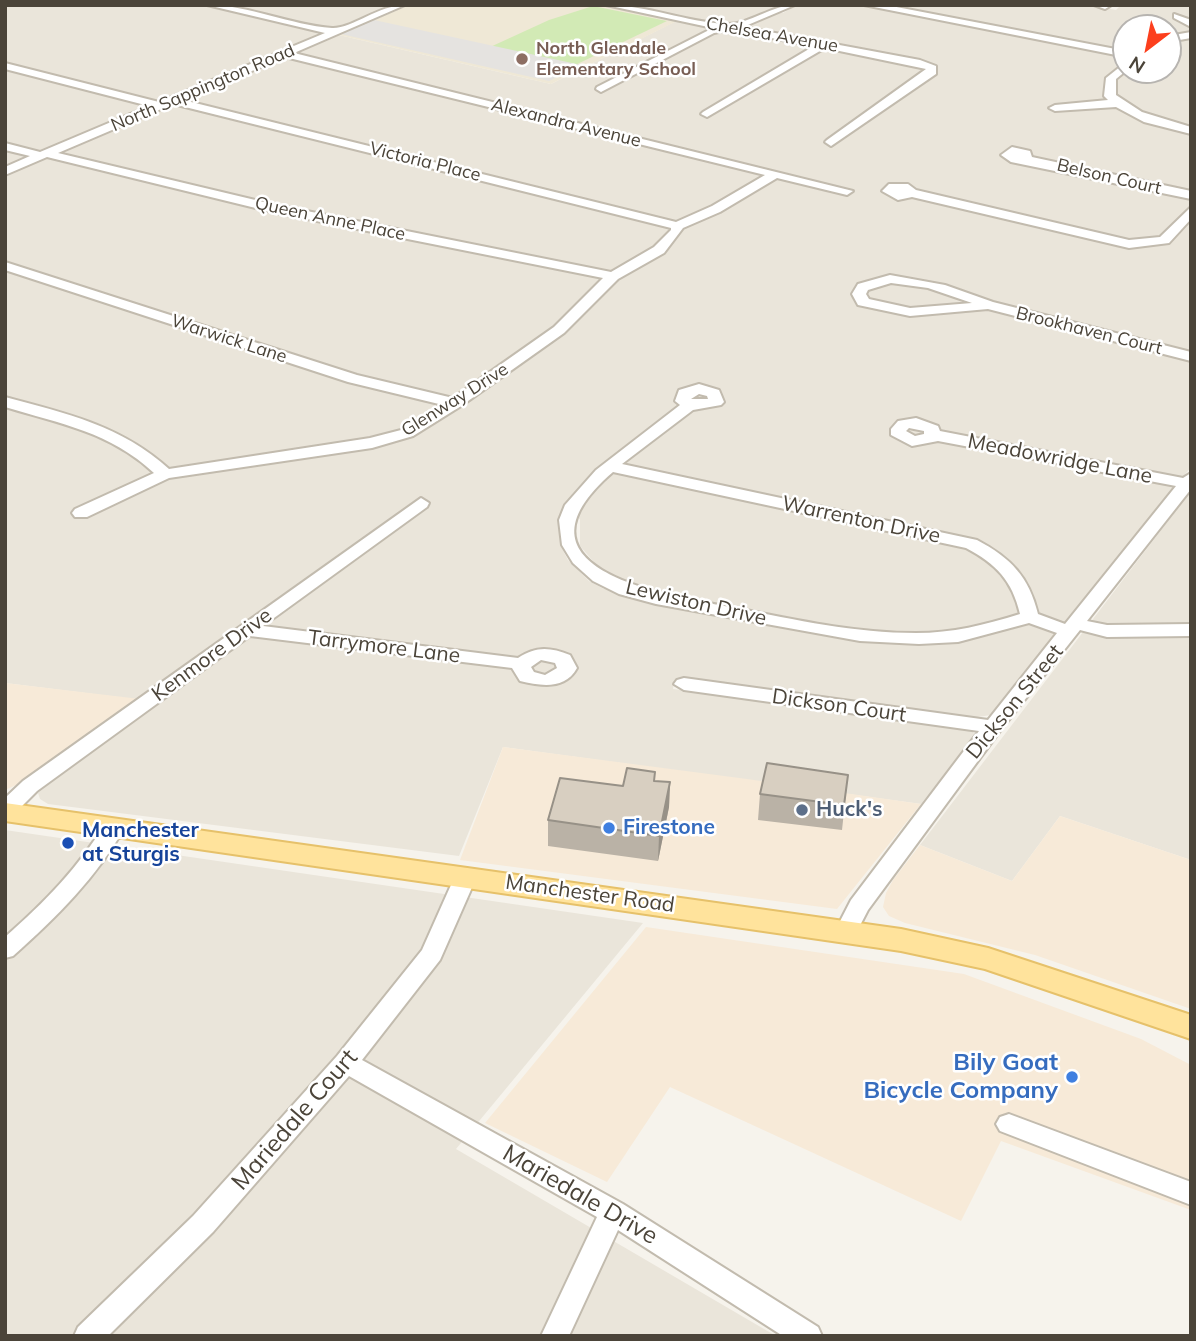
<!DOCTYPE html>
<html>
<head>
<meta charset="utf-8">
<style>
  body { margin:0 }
  #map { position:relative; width:1196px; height:1341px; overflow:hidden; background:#f6f3ec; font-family:Mulish,sans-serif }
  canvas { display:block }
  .frame { position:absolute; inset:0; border:7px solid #4b4439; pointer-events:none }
  .north { position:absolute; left:1112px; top:14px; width:70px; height:70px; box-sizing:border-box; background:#fff; border:2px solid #b7b4b0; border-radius:50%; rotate:212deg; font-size:19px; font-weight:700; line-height:28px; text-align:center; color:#4b4439 }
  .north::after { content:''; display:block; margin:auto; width:24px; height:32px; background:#fc3f1d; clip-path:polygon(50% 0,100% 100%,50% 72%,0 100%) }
</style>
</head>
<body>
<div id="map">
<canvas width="1196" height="1341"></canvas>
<div class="frame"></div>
<div class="north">N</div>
</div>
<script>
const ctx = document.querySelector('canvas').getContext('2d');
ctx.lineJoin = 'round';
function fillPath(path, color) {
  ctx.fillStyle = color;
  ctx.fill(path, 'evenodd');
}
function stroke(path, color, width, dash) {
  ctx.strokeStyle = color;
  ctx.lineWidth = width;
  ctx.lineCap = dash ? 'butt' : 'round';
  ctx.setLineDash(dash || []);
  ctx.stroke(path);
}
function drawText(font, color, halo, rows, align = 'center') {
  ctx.font = font + ' Mulish,sans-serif';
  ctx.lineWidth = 5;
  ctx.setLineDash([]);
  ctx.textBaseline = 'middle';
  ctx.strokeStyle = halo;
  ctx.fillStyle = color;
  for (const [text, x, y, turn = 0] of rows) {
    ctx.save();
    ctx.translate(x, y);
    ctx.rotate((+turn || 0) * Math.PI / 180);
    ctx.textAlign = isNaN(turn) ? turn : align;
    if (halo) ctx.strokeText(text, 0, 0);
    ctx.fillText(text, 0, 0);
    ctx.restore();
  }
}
const residential = new Path2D(`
  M5,5h195l123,28 -318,134z
  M225,5h170l-51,21 -15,2z
  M621,5h162l-10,6 10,2 14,-8h60l210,40 4,-2 -193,-38h209l29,5 3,-3 -10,-2h82v462l-200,248 -20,3 -297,-37 -1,8 296,38 7,9 -55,68 -418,-57 -44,109 -411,-52 -8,-5 -2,-6 5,-8 115,-83 -153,-19v-508l334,-140 212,49 131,-66zM1126,28h42v42h-42zM564,513l16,6v27l19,22 18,12 -13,9 -15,-8 -21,-21 -8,-15z
  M1191,491v369l-131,-44 -48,65 -92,-36z
  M5,830l638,93 -187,226 320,187h-771z`);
const commercial = new Path2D(`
  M5,683l135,16 -119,84 -16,7z
  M503,747l244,32 174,25 -84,105 -377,-49z
  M1060,816l131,44v149l-156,-54 -130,-32 -16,-7 -6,-9 3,-14 7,-13 27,-35 92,36z
  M646,927l318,47 177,65 50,26v145l-190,-69 -40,80 -291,-134 -63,95 -122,-59z`);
const education = new Path2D(`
  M409,5h190l78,16 -126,63 -212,-49z`);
const green = new Path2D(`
  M593,6l74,15 -119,57 -84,-19 85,-39z`);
const parking = new Path2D(`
  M374,20l120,26 87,19 -32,16 -208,-47z`);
const minor = new Path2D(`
  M207,5c43,0 83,20 125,23 19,1 47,-23 73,-23l-111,48 559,138 -6,4 -70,-17 -57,34 -37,16 -19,25 -46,26 -54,54 -103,73 -48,30 -41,12 -203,30 -82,39h-12l-3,-4 3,-4 79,-36c-44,-41 -93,-49 -149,-66v-10c61,16 117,29 164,72l201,-31 31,-8 42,-25 -95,-23 -343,-112v-8l352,113 96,23 101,-71 49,-49 -331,-66 -225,-55 -42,18v-8l25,-11 -25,-6v-7l35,9 109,-46 -144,-37v-6l154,39 166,-69zM285,57l480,118 -53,31 -36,16 -493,-122zM173,104l498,124v2l-17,17 -43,25 -339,-68 -214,-51z
  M606,5c41,0 80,17 120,19 23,1 45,-19 69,-19l-52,22 177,33 16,6v8l-105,72 -6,-4 2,-2 99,-71 -101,-21 -118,69 -6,-3 2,-2 111,-66 -86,-16 -14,3 -113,59 -5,-3 1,-2 116,-59z
  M864,5h22l240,46v6z
  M1094,5h15l1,1 -5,3z
  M1174,14l17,6v7l-17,-9z
  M1191,32v6l-23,4v-6z
  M1126,62l1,8 -11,9v16l26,17 49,15v7l-47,-12 -28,-15 -61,4 -6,-3 6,-3 53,-5 -4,-4 2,-18z
  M1012,147l18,4 2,6 159,34v8l-180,-37 -10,-7z
  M889,184h19l8,6 213,50 31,-3 31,-30v12l-22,24 -40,5 -217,-51 -14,3 -16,-9z
  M890,275l55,10 48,17 198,50v9l-203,-52 -78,7 -52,-11 -6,-11 6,-10zM891,283l37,5 44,15 -62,5 -41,-9 -3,-5 2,-4z
  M699,384l20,6 5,12 -3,3 -28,5 -71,54 355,76c34,18 52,37 61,74l27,10 111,-138 -238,-45 -26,5 -21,-11v-6l7,-8 18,-3 22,8 2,5 243,47 8,-5v16l-104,132 20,4 84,-1v12l-84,1 -27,-7 -80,101 -132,179 -14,27 -8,2 -8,-2 -3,-6 16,-31 128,-169 -295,-41 -10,-6 3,-4 7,-2 304,42 69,-87 -28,-10 -71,19 -39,2 -59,-3 -204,-37 -37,-10 -26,-13 -20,-18 -11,-18 -3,-25 6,-15 31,-35 84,-65 -5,-4 4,-11zM699,394l8,2 1,3h-17zM909,428l15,3v3l-9,2 -9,-5zM613,472l353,76c30,16 46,32 54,66 -35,11 -68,19 -104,19 -61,0 -120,-13 -180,-25 -66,-12 -238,-37 -123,-136z
  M421,498l8,5 -2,4 -164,119 255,32c18,-12 32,-11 52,-3l7,13c-12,22 -36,18 -57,13l-8,-13 -262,-32 -213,155 -24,24 -8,2v-19l18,-17zM541,660l14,3 2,5 -12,7 -11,-3 -3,-5z
  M114,820l8,2 3,5c-29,51 -68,90 -112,129l-8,2v-21c40,-35 74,-70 101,-115z
  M466,868l8,3 3,5 -37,84 -78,100 261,144 195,123 4,9h-39l-165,-106 -49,106h-28l56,-119 -248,-141 -136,156 -105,104h-34l4,-9 115,-111 144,-160 85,-106 33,-74 3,-5z
  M1009,1114l182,68v23l-191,-74 -4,-7 4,-7z`);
const major = new Path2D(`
  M5,803l896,126 87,19 203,67v24l-206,-70 -84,-18 -896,-130z`);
const wall = new Path2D(`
  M848,775l-6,55 -84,-10 2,-26z
  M655,781l15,1 -1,25 -11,54 -110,-15v-26z`);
const shadedWall = new Path2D(`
  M670,782l-1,25 -11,54 1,-25z`);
const building = new Path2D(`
  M767,763l81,12 -4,30 -84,-11z
  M627,768l28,4 -1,9 16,1 -11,54 -111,-16 12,-42 63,8z`);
const markers = [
  [522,59,7,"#8d6e63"],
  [802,810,7,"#5c6f8a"],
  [609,828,7,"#3f7fe0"],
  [68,843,7,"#1a4fb4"],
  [1072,1077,7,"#3f7fe0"]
];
const farStreetnames = [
  ["Chelsea Avenue",772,35,10],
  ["North Sappington Road",203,88,-23],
  ["Alexandra Avenue",566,123,14],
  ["Victoria Place",425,162,14],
  ["Belson Court",1109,177,13],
  ["Queen Anne Place",330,219,12],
  ["Brookhaven Court",1089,331,14],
  ["Warwick Lane",229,339,18],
  ["Glenway Drive",455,400,-32]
];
const farEducationnames = [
  ["North Glendale",536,49],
  ["Elementary School",536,70]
];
const streetNames = [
  ["Meadowridge Lane",1060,459,11],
  ["Warrenton Drive",861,520,12],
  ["Lewiston Drive",696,603,13],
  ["Tarrymore Lane",384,647,7],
  ["Kenmore Drive",212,655,-36],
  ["Dickson Street",1015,702,-51],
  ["Dickson Court",839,706,8],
  ["Manchester Road",590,894,8]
];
const serviceNames = [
  ["Huck's",816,810]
];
const shopNames = [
  ["Firestone",623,828]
];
const transitNames = [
  ["Manchester",82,831],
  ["at Sturgis",82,855]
];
const nearShopnames = [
  ["Bily Goat",1058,1063],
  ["Bicycle Company",1058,1091]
];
const nearStreetnames = [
  ["Mariedale Court",295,1120,-49],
  ["Mariedale Drive",580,1195,30]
];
fillPath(residential, '#eae5da');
fillPath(commercial, '#f7ead8');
fillPath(education, '#efe8d6');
fillPath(green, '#d2eab5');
fillPath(parking, '#e5e3e0');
stroke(minor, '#c2bbae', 4);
stroke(major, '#e6c16a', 4);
fillPath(minor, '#fff');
fillPath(major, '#ffe39c');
fillPath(wall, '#bab2a6');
fillPath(shadedWall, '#979187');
fillPath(building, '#d8cfc1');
stroke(building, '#979187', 2);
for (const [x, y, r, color] of markers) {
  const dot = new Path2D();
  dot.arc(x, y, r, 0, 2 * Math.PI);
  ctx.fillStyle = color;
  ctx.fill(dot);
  stroke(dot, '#fff', 2.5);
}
drawText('18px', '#4b4439', '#fff', farStreetnames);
drawText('bold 18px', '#785e54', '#fff', farEducationnames, 'left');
drawText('21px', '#4b4439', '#fff', streetNames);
drawText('bold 21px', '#4e5e75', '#fff', serviceNames, 'left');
drawText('bold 21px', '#366cbe', '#fff', shopNames, 'left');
drawText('bold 21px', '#164399', '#fff', transitNames, 'left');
drawText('bold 24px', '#366cbe', '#fff', nearShopnames, 'right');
drawText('24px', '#4b4439', '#fff', nearStreetnames);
</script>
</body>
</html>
